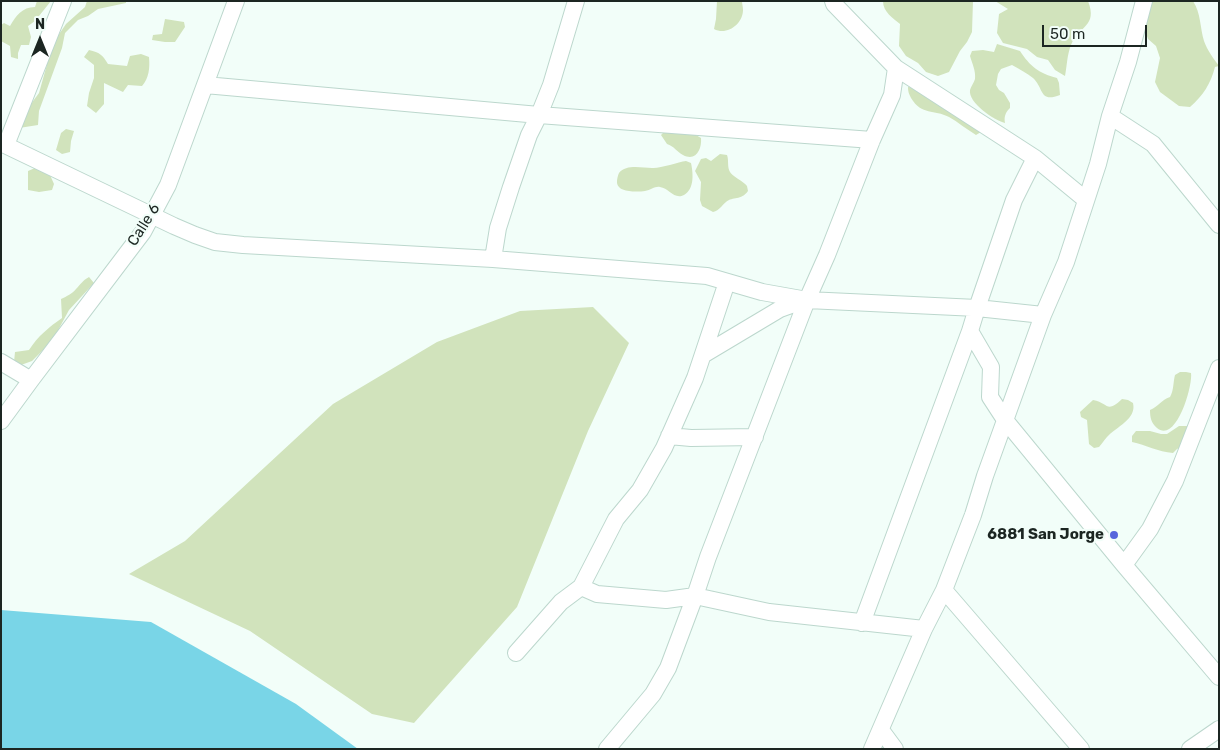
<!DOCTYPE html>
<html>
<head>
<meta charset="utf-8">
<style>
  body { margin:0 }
  #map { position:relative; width:1220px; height:750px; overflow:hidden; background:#f2fef9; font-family:Rubik,sans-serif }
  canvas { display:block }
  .frame { position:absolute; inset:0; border:2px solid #1c2622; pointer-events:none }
  .north { position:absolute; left:15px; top:15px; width:50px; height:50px; -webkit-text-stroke:4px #f2fef9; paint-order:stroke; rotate:0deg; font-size:14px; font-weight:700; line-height:20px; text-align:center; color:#1c2622 }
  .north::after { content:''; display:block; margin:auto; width:18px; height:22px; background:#1c2622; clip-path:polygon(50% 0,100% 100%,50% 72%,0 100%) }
  .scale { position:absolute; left:1042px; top:25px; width:105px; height:22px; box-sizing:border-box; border:2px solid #1c2622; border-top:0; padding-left:6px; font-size:15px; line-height:18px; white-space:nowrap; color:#1c2622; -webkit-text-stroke:4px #f2fef9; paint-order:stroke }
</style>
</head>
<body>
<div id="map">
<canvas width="1220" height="750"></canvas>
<div class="frame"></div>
<div class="north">N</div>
<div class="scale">50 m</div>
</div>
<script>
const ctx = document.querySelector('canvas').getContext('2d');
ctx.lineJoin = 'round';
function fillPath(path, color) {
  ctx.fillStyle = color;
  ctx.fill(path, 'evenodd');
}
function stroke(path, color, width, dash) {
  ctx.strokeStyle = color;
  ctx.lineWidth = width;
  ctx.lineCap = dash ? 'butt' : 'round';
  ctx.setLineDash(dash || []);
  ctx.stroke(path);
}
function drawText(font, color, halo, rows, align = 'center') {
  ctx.font = font + ' Rubik,sans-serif';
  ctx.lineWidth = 4.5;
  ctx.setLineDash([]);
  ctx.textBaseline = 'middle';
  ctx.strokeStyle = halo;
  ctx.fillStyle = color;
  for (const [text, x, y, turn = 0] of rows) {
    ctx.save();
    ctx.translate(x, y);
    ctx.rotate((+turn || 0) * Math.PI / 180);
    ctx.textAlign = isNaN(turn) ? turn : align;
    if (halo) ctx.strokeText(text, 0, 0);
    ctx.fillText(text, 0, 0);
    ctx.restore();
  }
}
const green = new Path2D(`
  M37,1h14l-16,20 -7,5 3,11 -2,8h-8l-3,8v6l-7,-2 -1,-11 -9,-5v-16l3,-2 6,3c6,-10 12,-19 25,-19z
  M87,1h39v2l-28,6 -10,7 -10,4 -13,13 -3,15 -23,63 -1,14 -19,3 3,-12 17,-23 14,-50 13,-19 19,-17z
  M717,1h25c0,3 1,6 1,9 0,14 -16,26 -29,19l2,-10z
  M883,1h90l-1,31 -5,10 -7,9 -11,21 -11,4 -12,-4 -8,-9 -12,-7 -7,-10 1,-22c-7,-6 -17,-12 -17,-23z
  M995,1h93c10,26 -9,24 -17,44 -4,10 -4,21 -6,31l-10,-6 -7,-10 -11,-3 -10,-8 -24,-6 -6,-10 2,-19 9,-5z
  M1153,1h40c8,12 7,27 11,40 3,9 10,18 15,25l-4,1c-4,16 -12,29 -25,40l-11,-1 -19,-14 -5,-10 5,-24 -4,-12 -8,-7 -4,-12 2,-11z
  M165,19l19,3 1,5 -10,15h-10l-13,-2 1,-5 9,-1z
  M997,44l23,7c10,15 18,22 37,27l2,5 1,12c-21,8 -16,-7 -27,-17 -6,-5 -14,-9 -21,-13l-11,4 -3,5 -2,11 3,5 5,3 6,10v5c-5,5 -6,9 -5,15 -11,-3 -37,-20 -35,-33 1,-4 4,-7 5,-11 1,-8 -3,-16 -5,-23l2,-5 11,-1 11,2z
  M89,50c11,3 13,4 19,14l19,2 3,-10 11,-2 8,3c1,11 0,21 -7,29l-14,-1 -5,7 -19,-9v21l-8,9 -9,-7 2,-13 5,-15v-13l-10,-8z
  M908,87l15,1 58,44 -5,3c-10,-6 -18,-13 -27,-18 -15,-8 -27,-1 -38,-19 -2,-4 -3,-6 -3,-11z
  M66,129l8,2 -3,10 -1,11 -8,2 -6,-4 5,-17z
  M665,131l31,4 5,3c1,11 -5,24 -18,17 -6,-3 -9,-9 -16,-11l-6,-9z
  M720,154l7,1c2,5 0,12 3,17 1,3 14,10 17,14l1,5c-7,10 -15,5 -22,11 -5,4 -6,8 -13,10l-11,-6 -2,-6 1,-18 -6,-11 6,-12 5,-1 5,3z
  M686,161l5,2c2,9 4,26 -7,32 -10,5 -15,-7 -24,-8 -5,-1 -9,3 -15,4 -8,1 -29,2 -28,-10 0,-2 1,-6 2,-8 7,-9 23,-5 33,-5 7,1 26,-6 34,-7z
  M35,168l15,7 4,9 -2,6 -13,2 -11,-2v-19z
  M89,277l5,6 -25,27 -13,24 -13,16 -11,11 -11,4 -7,-3 1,-10 14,-2c9,-14 20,-23 33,-32l-1,-19c6,-3 11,-5 15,-10 5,-5 6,-8 13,-12z
  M593,307l36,36 -41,88 -71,176 -103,116 -42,-9 -122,-83 -121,-57 56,-33 148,-137 104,-62 83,-31z
  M1180,372h6l5,1c2,13 -15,71 -34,55 -6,-5 -7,-11 -7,-18 9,-4 11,-10 20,-13 4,-7 3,-15 5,-22z
  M1122,399l6,1 5,3c4,16 -17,24 -26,34 -3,3 -5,7 -8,10l-5,1 -5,-4 -2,-24 -6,-3 -1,-5 13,-12c16,3 13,14 29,-1z
  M1179,426h8l2,3 -3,16 -9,4 -4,4c-15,-1 -27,-8 -41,-11v-6l4,-5h14l11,3h6z`);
const water = new Path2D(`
  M1,610l150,12 145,82 62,45h-357z`);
const minor = new Path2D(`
  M833,1l1,3 62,64 -4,27 -20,45 -45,115 -20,45 170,8 66,7
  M896,68l139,90 51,42
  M205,85l334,30 333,25
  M1110,116l43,28 66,81
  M1,143l173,83 21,9 20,7 28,3 250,14 214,17 55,16 45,8
  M6,145l57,-144
  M493,259l5,-31 13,-41 18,-52 10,-20 12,-30 25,-84
  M970,331l21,36 -1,30 15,23 119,145 95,112
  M703,355l77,-46 25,-9
  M1,362l30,18
  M1,421l30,-41 112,-148 25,-47 68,-184
  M669,436l22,2 64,-1
  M1124,565l26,-36 25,-48 44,-113
  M581,587l16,7 69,6 29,-4 74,16 155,17
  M944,590l137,159
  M862,623l108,-292 7,-23 37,-108 21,-42
  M516,653l45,-51 20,-15 35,-68 24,-29 24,-42 31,-70 32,-96
  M881,730l14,19
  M607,749l46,-55 15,-26 27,-72 13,-39 99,-257
  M872,749l52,-120 20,-39 29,-75 12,-39 58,-161 23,-53 32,-98 12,-48 18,-54 16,-61
  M1190,749l29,-20`);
const markers = [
  [1114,535,5,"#5765dc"]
];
const streetNames = [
  ["Calle 6",144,225,-58]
];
const poiNames = [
  ["6881 San Jorge",1104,535]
];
fillPath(green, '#d1e3bc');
fillPath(water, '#79d5e7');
stroke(minor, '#bcd7cd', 18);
stroke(minor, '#fff', 16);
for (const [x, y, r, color] of markers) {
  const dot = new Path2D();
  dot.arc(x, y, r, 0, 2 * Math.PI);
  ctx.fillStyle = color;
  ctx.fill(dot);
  stroke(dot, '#f2fef9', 2);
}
drawText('15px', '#1c2622', '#f2fef9', streetNames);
drawText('bold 15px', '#1c2622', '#f2fef9', poiNames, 'right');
</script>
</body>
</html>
